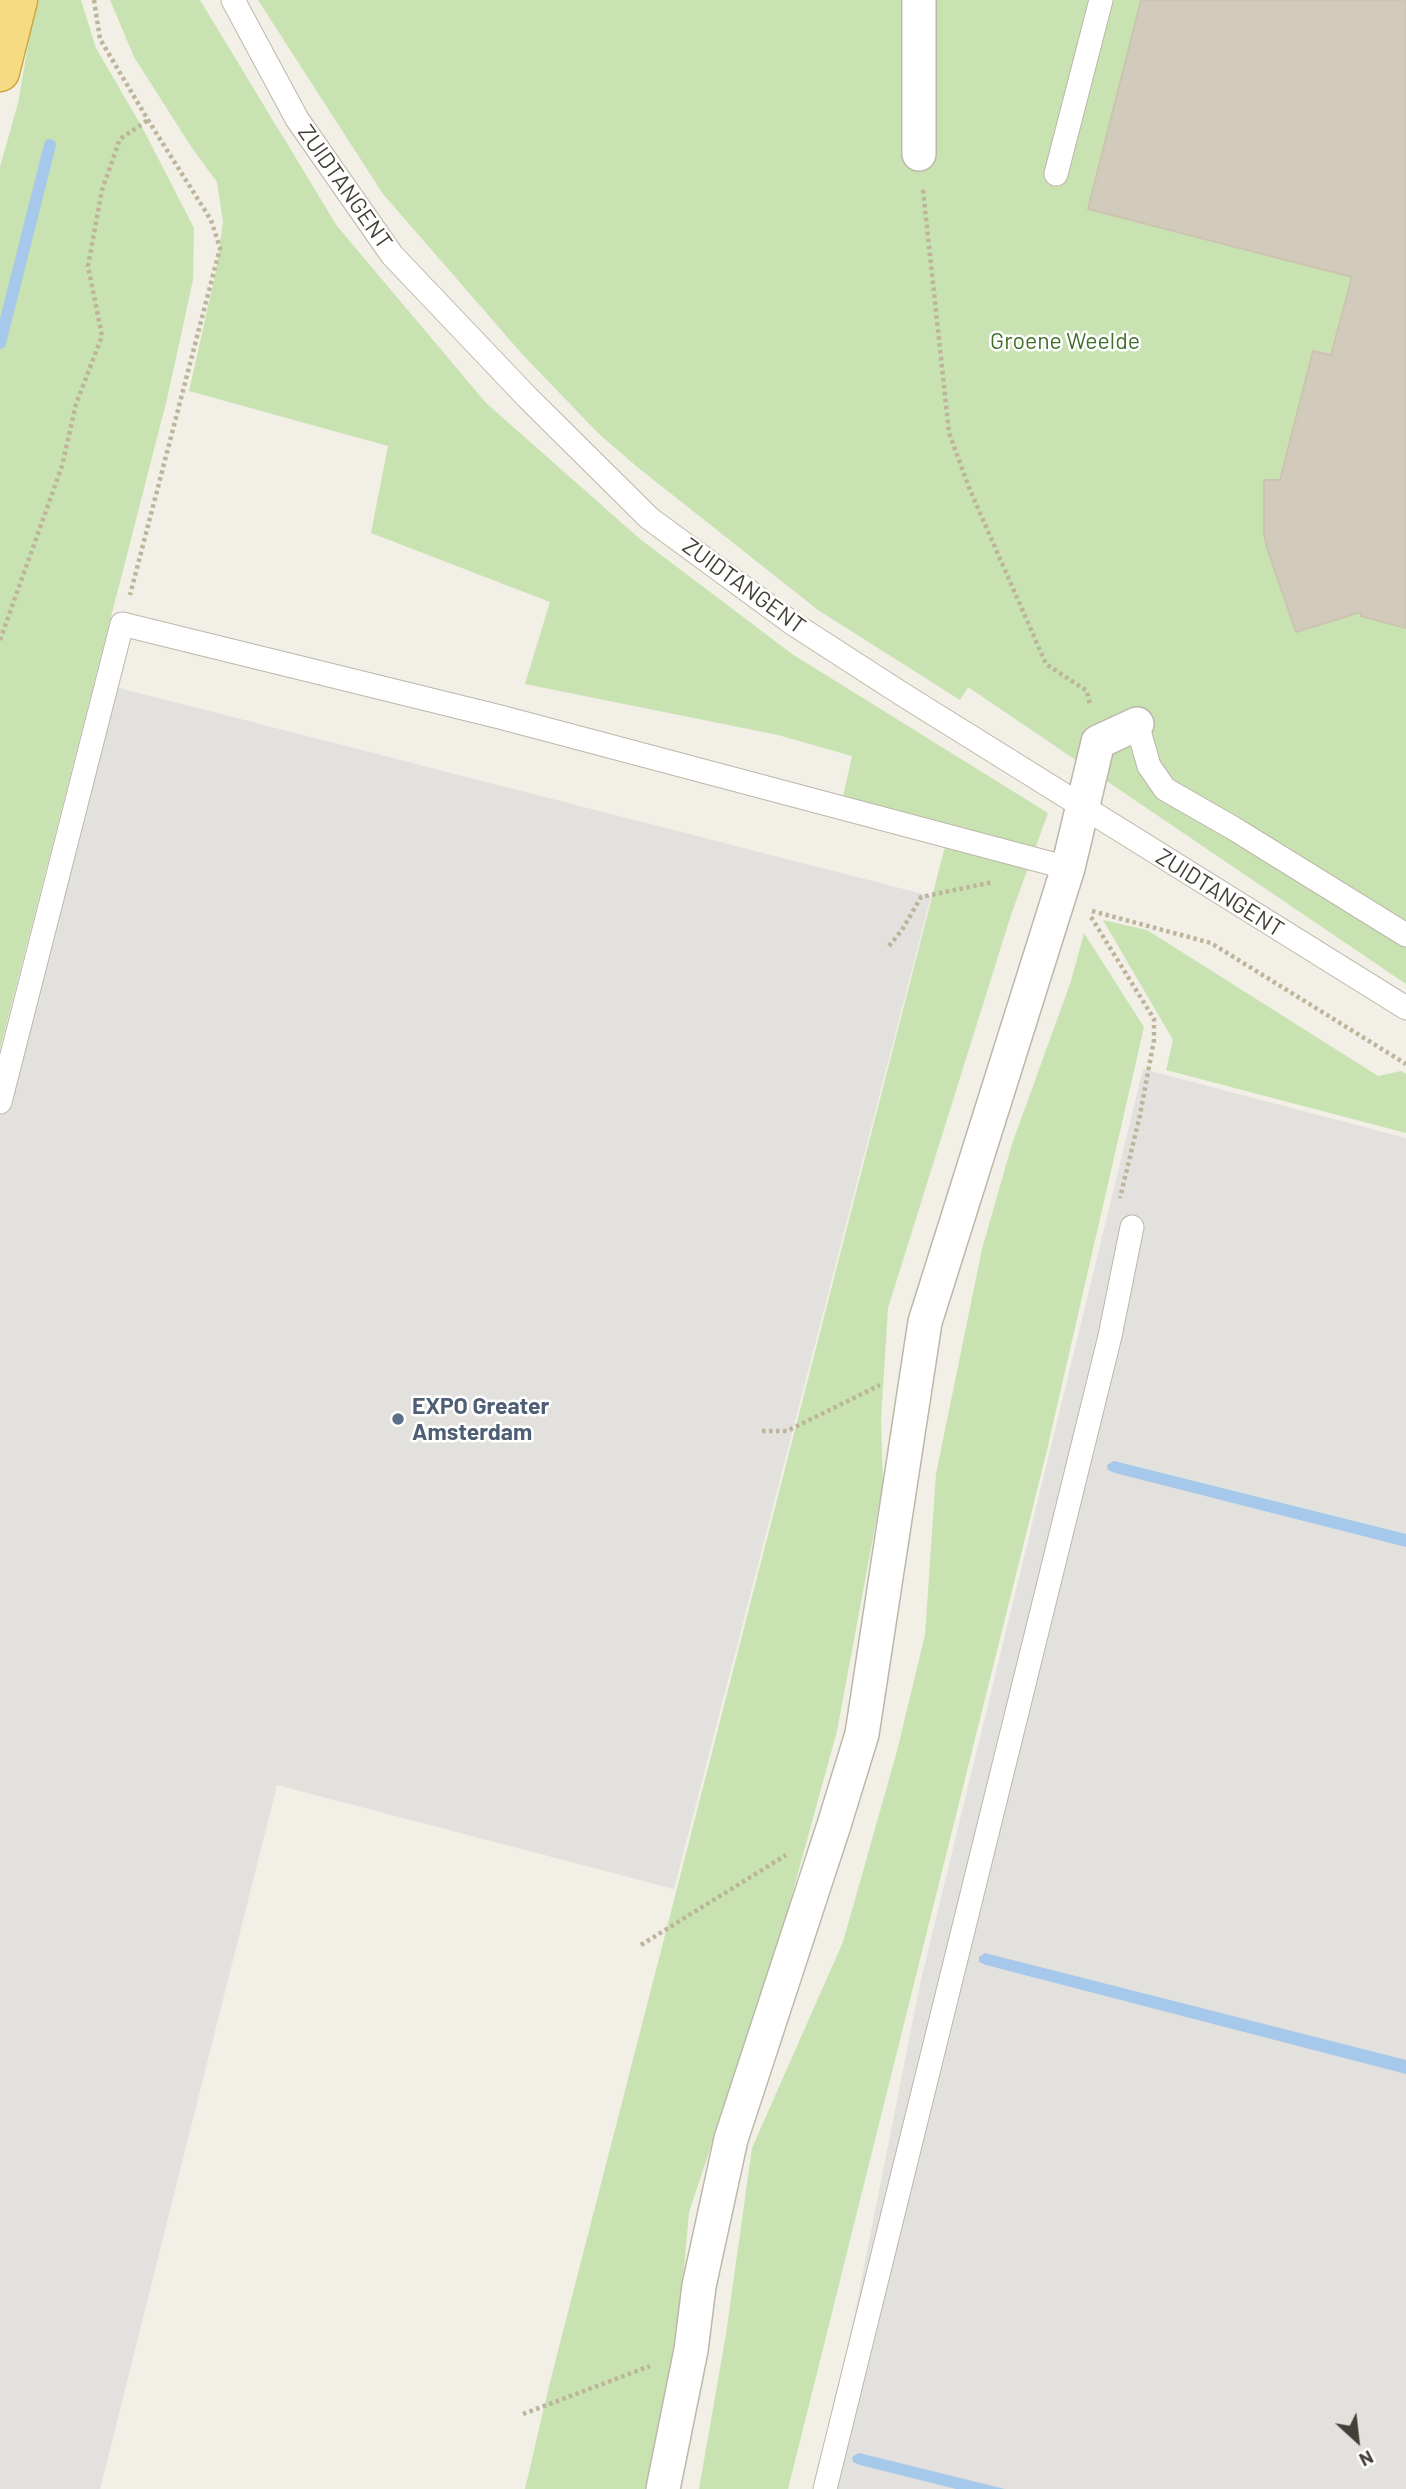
<!DOCTYPE html>
<html>
<head>
<meta charset="utf-8">
<style>
  body { margin:0 }
  #map { position:relative; width:1406px; height:2489px; overflow:hidden; background:#f1efe6; font-family:Barlow,sans-serif }
  canvas { display:block }
  .north { position:absolute; left:1322px; top:2405px; width:70px; height:70px; -webkit-text-stroke:5px #fff; paint-order:stroke; rotate:153deg; font-size:19px; font-weight:700; line-height:28px; text-align:center; color:#443f36 }
  .north::after { content:''; display:block; margin:auto; width:24px; height:32px; background:#443f36; clip-path:polygon(50% 0,100% 100%,50% 72%,0 100%) }
</style>
</head>
<body>
<div id="map">
<canvas width="1406" height="2489"></canvas>
<div class="north">N</div>
</div>
<script>
const ctx = document.querySelector('canvas').getContext('2d');
ctx.lineJoin = 'round';
function fillPath(path, color) {
  ctx.fillStyle = color;
  ctx.fill(path, 'evenodd');
}
function stroke(path, color, width, dash) {
  ctx.strokeStyle = color;
  ctx.lineWidth = width;
  ctx.lineCap = dash ? 'butt' : 'round';
  ctx.setLineDash(dash || []);
  ctx.stroke(path);
}
function drawText(font, color, halo, rows, align = 'center') {
  ctx.font = font + ' Barlow,sans-serif';
  ctx.lineWidth = 5;
  ctx.setLineDash([]);
  ctx.textBaseline = 'middle';
  ctx.strokeStyle = halo;
  ctx.fillStyle = color;
  for (const [text, x, y, turn = 0] of rows) {
    ctx.save();
    ctx.translate(x, y);
    ctx.rotate((+turn || 0) * Math.PI / 180);
    ctx.textAlign = isNaN(turn) ? turn : align;
    if (halo) ctx.strokeText(text, 0, 0);
    ctx.fillText(text, 0, 0);
    ctx.restore();
  }
}
const green = new Path2D(`
  M36,0h45l15,48 47,81 51,99 -1,52 -26,119 -167,650v-882l18,-64z
  M110,0h90l137,226 149,177 154,136 152,115 256,159 -37,102 -123,393 -7,112 2,64 -46,247 -60,218 -88,263 -12,138 -32,139h-120l24,-103 400,-1555 -107,-30 10,-45 -74,-21 -253,-51 25,-82 -179,-69 17,-87 -199,-55 27,-120 7,-49 -6,-40 -25,-34 -58,-91z
  M258,0h1148v984l-438,-297 -8,13 -142,-90 -182,-144 -38,-33 -76,-79 -139,-160z
  M1103,920l44,10 231,146 23,-5 5,3v59l-240,-63 7,-30z
  M1084,933l60,94 -98,427 -258,1035h-89l27,-155 26,-186 91,-206 54,-191 28,-116 11,-161 46,-225 30,-105 59,-163z`);
const parking = new Path2D(`
  M96,682l835,214 -257,993 -397,-104 -177,704h-100v-1435z
  M1143,1069l263,69v1351h-586l100,-505z`);
const water = new Path2D(`
  M1114,1461l292,73v13l-291,-74 -7,-3 -1,-5z
  M985,1953l421,107v14l-420,-109 -7,-3v-5z
  M859,2453l146,36h-49l-96,-24 -7,-3 -1,-5z`);
const stream = new Path2D(`
  M0,343l50,-198`);
const building = new Path2D(`
  M1141,0h265v628l-45,-12v-4l-65,20 -29,-84 -3,-14v-54h16l33,-129 18,4 21,-78 -264,-68z`);
const path = new Path2D(`
  M94,0l6,39 48,81 63,100 9,28 -90,347
  M923,190l26,243 21,57 76,174 41,27 3,14
  M0,640l62,-174 14,-62 26,-68 -14,-70 14,-76 18,-51 28,-19
  M1092,911l119,32 195,121
  M1091,917l63,102v21l-14,75 -20,83
  M889,946l13,-16 19,-33 72,-15
  M762,1431h25l93,-46
  M641,1945l145,-90
  M523,2414l127,-48`);
const service = new Path2D(`
  M233,0l64,119 95,136 135,142 122,121 143,105 110,71 504,314
  M1056,174l45,-174
  M1137,724l12,42 16,23 68,39 173,107
  M0,1102l122,-478 378,93 568,151
  M825,2489l285,-1153 22,-109`);
const pedestrian = new Path2D(`
  M919,154v-154
  M663,2489l28,-139 8,-64 32,-147 103,-314 28,-91 63,-412 143,-454 30,-126 39,-18`);
const trunk = new Path2D(`
  M0,72l18,-72`);
const markers = [
  [398,1419,7,"#5c6f8a"]
];
const streetNames = [
  ["ZUIDTANGENT",345,187,55],
  ["ZUIDTANGENT",744,586,36],
  ["ZUIDTANGENT",1220,893,32]
];
const parkNames = [
  ["Groene Weelde",1065,341]
];
const serviceNames = [
  ["EXPO Greater",412,1406],
  ["Amsterdam",412,1432]
];
fillPath(green, '#c8e3b1');
fillPath(parking, '#e3e1de');
fillPath(water, '#a6c8ea');
stroke(stream, '#a6c8ea', 12);
fillPath(building, '#d2cbbc');
stroke(building, '#ccc4b0', 2);
stroke(service, '#bcb7a9', 25);
stroke(pedestrian, '#bcb7a9', 36);
stroke(trunk, '#d1a840', 41);
stroke(path, '#bdb49b', 4.5, [3.5, 3.5]);
stroke(service, '#fff', 23);
stroke(pedestrian, '#fff', 33);
stroke(trunk, '#f4db84', 38);
for (const [x, y, r, color] of markers) {
  const dot = new Path2D();
  dot.arc(x, y, r, 0, 2 * Math.PI);
  ctx.fillStyle = color;
  ctx.fill(dot);
  stroke(dot, '#fff', 2.5);
}
drawText('23px', '#443f36', '#fff', streetNames);
drawText('23px', '#41712d', '#fff', parkNames);
drawText('bold 23px', '#4e5e75', '#fff', serviceNames, 'left');
</script>
</body>
</html>
